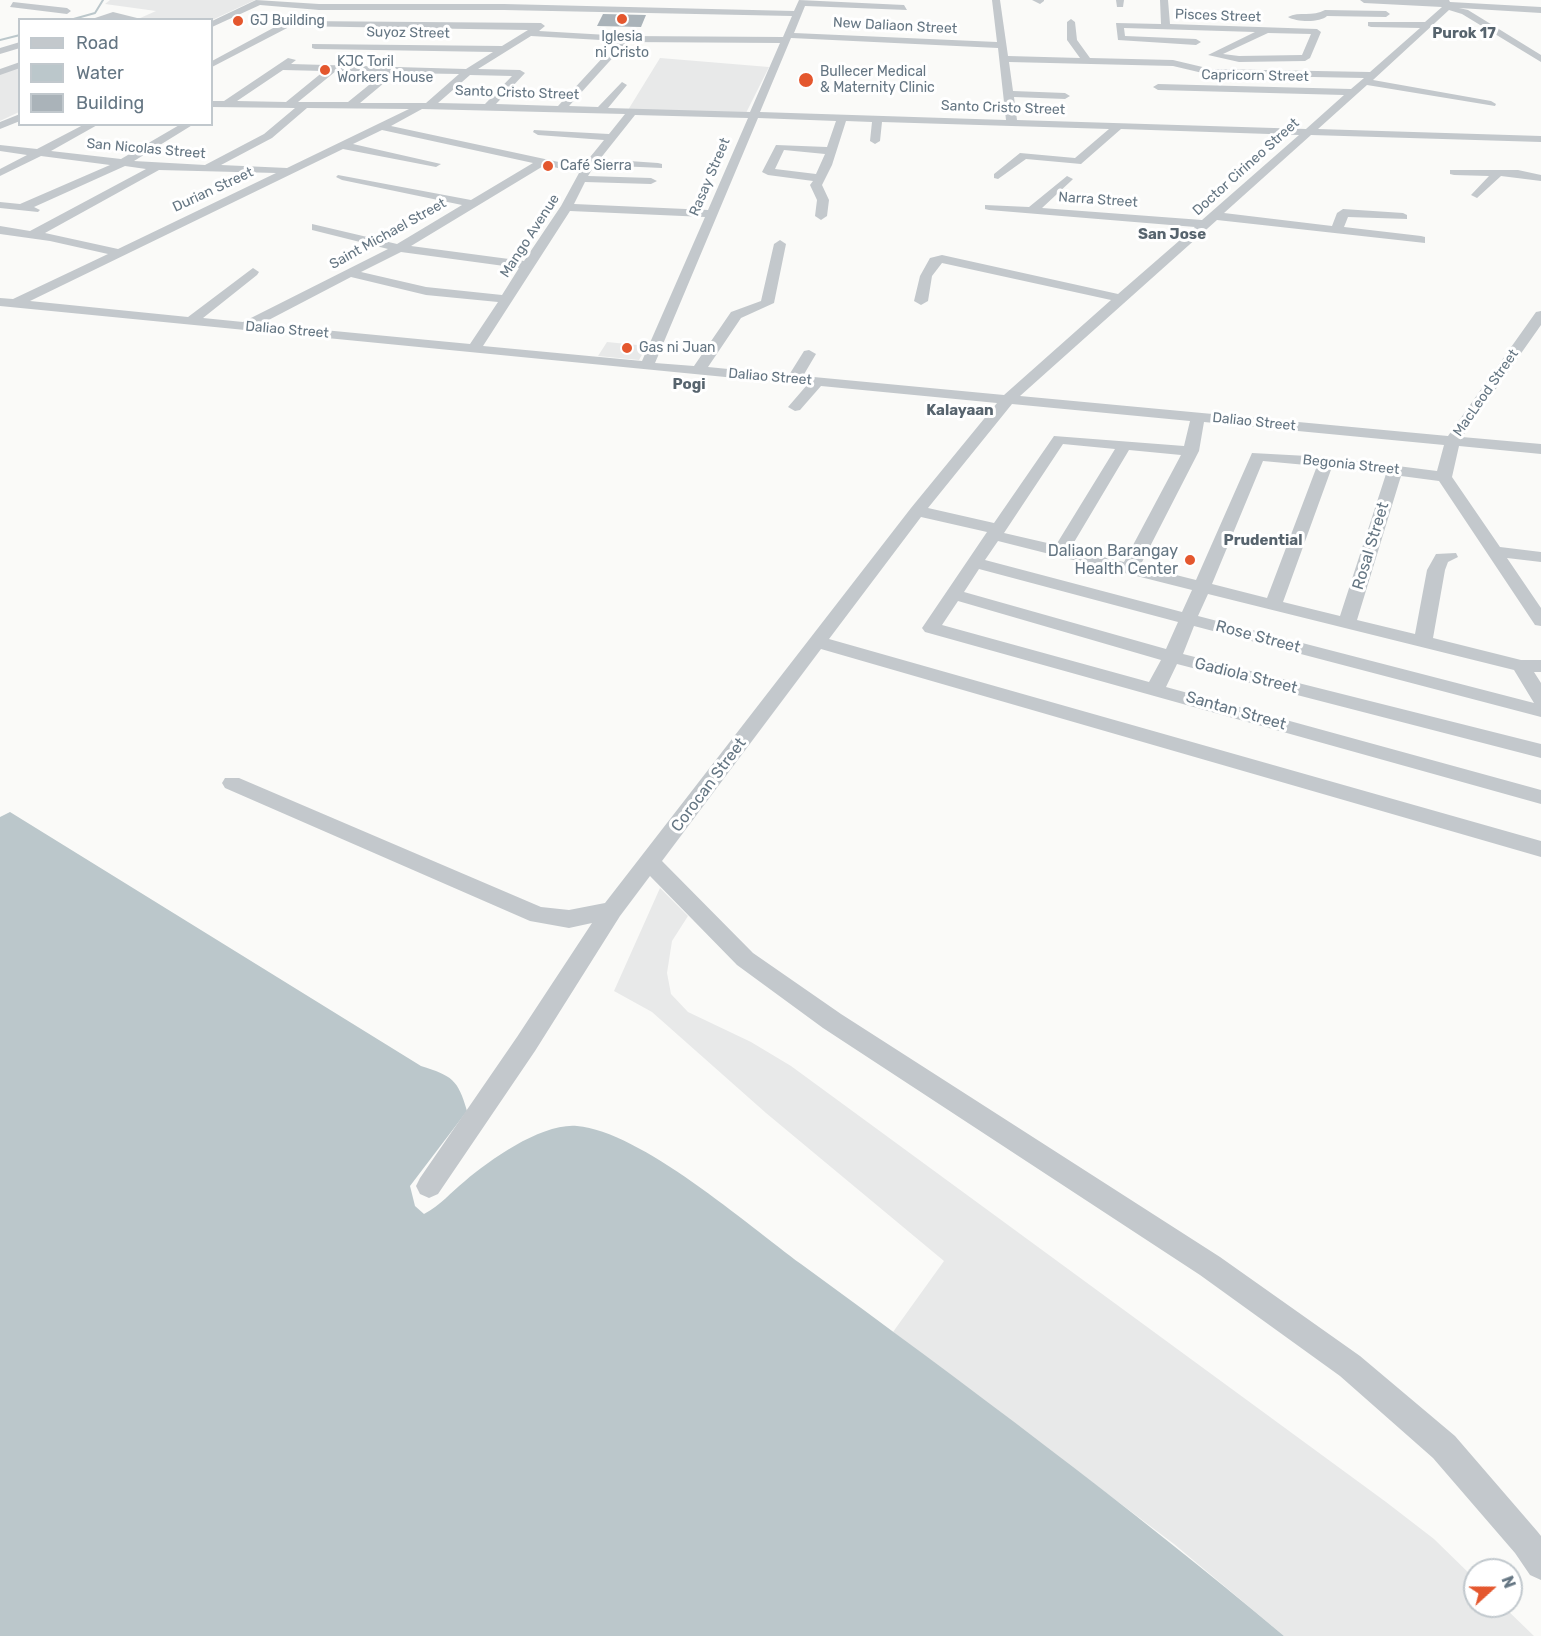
<!DOCTYPE html>
<html>
<head>
<meta charset="utf-8">
<style>
  body { margin:0 }
  #map { position:relative; width:1541px; height:1636px; overflow:hidden; background:#fafaf8; font-family:Rubik,sans-serif }
  canvas { display:block }
  .legend { position:absolute; left:18px; top:18px; width:195px; height:108px; box-sizing:border-box; background:#fff; border:2px solid #c1c8cd; margin:0; padding:8px 10px; list-style:none; font-size:18px; color:#657683 }
  .legend li { display:flex; align-items:center; gap:12px; height:30px }
  .legend b { width:30px; border:2px solid #c1c8cd }
  .north { position:absolute; left:1463px; top:1558px; width:60px; height:60px; box-sizing:border-box; background:#fff; border:2px solid #c1c8cd; border-radius:50%; rotate:69deg; font-size:16px; font-weight:700; line-height:24px; text-align:center; color:#657683 }
  .north::after { content:''; display:block; margin:auto; width:21px; height:27px; background:#e4572e; clip-path:polygon(50% 0,100% 100%,50% 72%,0 100%) }
</style>
</head>
<body>
<div id="map">
<canvas width="1541" height="1636"></canvas>
<ul class="legend">
<li><b style="height:8px;background:#c3c8cc"></b>Road</li>
<li><b style="height:16px;background:#bbc7cb"></b>Water</li>
<li><b style="height:16px;background:#aab3b9"></b>Building</li>
</ul>
<div class="north">N</div>
</div>
<script>
const ctx = document.querySelector('canvas').getContext('2d');
ctx.lineJoin = 'round';
function fillPath(path, color) {
  ctx.fillStyle = color;
  ctx.fill(path, 'evenodd');
}
function stroke(path, color, width, dash) {
  ctx.strokeStyle = color;
  ctx.lineWidth = width;
  ctx.lineCap = dash ? 'butt' : 'round';
  ctx.setLineDash(dash || []);
  ctx.stroke(path);
}
function drawText(font, color, halo, rows, align = 'center') {
  ctx.font = font + ' Rubik,sans-serif';
  ctx.lineWidth = 6;
  ctx.setLineDash([]);
  ctx.textBaseline = 'middle';
  ctx.strokeStyle = halo;
  ctx.fillStyle = color;
  for (const [text, x, y, turn = 0] of rows) {
    ctx.save();
    ctx.translate(x, y);
    ctx.rotate((+turn || 0) * Math.PI / 180);
    ctx.textAlign = isNaN(turn) ? turn : align;
    if (halo) ctx.strokeText(text, 0, 0);
    ctx.fillText(text, 0, 0);
    ctx.restore();
  }
}
const built = new Path2D(`
  M110,0h145l-43,20 -74,-1 18,-8 -51,-7z
  M660,58l109,9 -23,46 -118,-3z
  M19,67v45l-19,9v-47z
  M607,342l40,4 -8,14 -41,-4z
  M660,888l28,28 -16,25 -5,32 4,21 17,18 63,30 40,24 595,436 48,37 41,40v27h28l31,30h-250l-110,-92 -281,-212 51,-71 -178,-148 -114,-101 -38,-21z`);
const water = new Path2D(`
  M10,812l411,254c31,10 37,13 46,45l-57,75 5,20 9,8c17,-9 26,-21 41,-33 26,-22 77,-58 112,-55 63,5 171,99 224,138 164,120 327,241 483,372h-1284v-819z`);
const stream = new Path2D(`
  M70,20l25,-7 8,-13
  M0,40l20,-5`);
const building = new Path2D(`
  M603,14l43,1 -5,12 -44,-1z`);
const minor = new Path2D(`
  M256,0l63,4h185l290,7 5,-11 105,5 3,5 -102,-4 -11,27 203,9 -5,-42h8l8,56 72,2 -13,-18v-18l4,-3 4,3 2,18 13,18 83,2 38,9 159,3 50,-44 -49,-1 -3,-1v-4h57l17,-15 -78,-4 -4,-3h89l1,2 91,5v6l-82,-5 9,2 73,45v7l-79,-48 -13,-4 -76,70 118,21 5,3 -1,2 -128,-21 -49,44 223,7v6l-230,-7 -87,78 108,13 5,-13 6,-4 60,4 4,2v4l-59,-2 -4,10 77,9 4,1v6l-208,-23 -197,176 428,40 88,-124 5,-1v14l-79,112 79,7v10l-82,-8 -7,31 48,70 41,5v10l-34,-4 34,50v18l-6,-1 -96,-144 -38,-5 -44,144 58,14 12,-64 9,-16 20,-1 2,4 -10,5 -3,8 -12,68 88,22h20v12h-7l7,11v34l-347,-91 -11,28 358,90v14l-364,-94 -11,23 375,103v14l-616,-172 -3,-4 65,-96 -66,-15 -92,122 712,202v16l-720,-208 -159,212 91,92 88,61 379,243 140,99 95,80 82,95 4,5v44l-11,-5 -15,-22 -82,-95 -93,-82 -140,-101 -377,-247 -86,-63 -87,-89 -30,40 -85,135 -97,143 -9,4 -9,-4 -4,-8 4,-8 97,-141 75,-114 -23,5 -39,-7 -305,-133 -3,-5 3,-5h14l302,129 28,3 36,-7 306,-395 86,-105 -176,-17 -21,24 -5,1 -7,-4 19,-22 -807,-79v-8l13,1 95,-45 -58,-13 -50,-7v-8l30,5 116,-62 -21,-3 -91,41 6,3 -2,2 -38,-4v-6l20,2 90,-39 -69,-9 -41,20v-7l27,-14 -27,-4v-6l37,4 48,-25h14l-48,27 70,8 60,-35h13l-60,37 71,4 59,-31 31,-26 -83,-1v-6h12l64,-43 8,2 -5,4 175,5 27,-17 -178,-3 -3,-1v-4l190,2 26,-16 -237,-4 -79,41v-6l87,-47 7,2 -6,5 241,2 4,3 -6,5 86,5 158,1 9,-21 -288,-6h-185l-59,-5 -48,22v-6zM531,36l87,5 -60,65 -62,-2 29,-31 -5,-3 -42,-1zM791,38l207,10 8,72 -246,-8zM627,42l153,1 -30,69 -142,-4 19,-23 -5,-3 -24,25 -29,-1zM1009,62l164,4 38,9 153,3 -13,11 -193,-5 -5,3 5,3 186,5 -38,34 -289,-9 -3,-23 51,2 5,-3 -5,-3 -52,-2zM283,70l41,1 -38,31 -49,-1zM336,71l49,1 -37,30h-50zM396,73l63,1 -33,29h-66zM470,75l42,1 -27,28 -47,-1zM307,108l102,1 -122,59 -66,-3 51,-27zM422,109l203,5 -16,20 -75,-4 -1,2 5,3 66,5 -22,27 -191,-41zM635,115l113,3 -40,92 -134,-6 11,-22 66,2 6,-3 -6,-3 -63,-2 7,-11 67,3v-4l-4,-1 -58,-4zM758,118l78,3 -9,26 -51,-2 -14,27 6,3 45,6 -3,4 7,15 -2,16 6,4 6,-4 2,-16 -7,-15 10,-20 14,-44 26,1 -2,19 5,3 5,-3 2,-19 227,7 -34,29 -55,-5 -26,21v4l4,1 28,-20 55,5 40,-35 178,6 -97,85 -160,-12 29,-27 2,-2 -6,-3 -38,31 -44,-2v4l4,1 206,17 -77,67 -176,-39 -12,3 -10,18 -6,25 7,4 7,-4 4,-25 10,-13 169,37 -107,95 -201,-19 13,-22 -7,-4 -5,1 -15,24 -81,-8 33,-49 33,-15 12,-59 -6,-4 -6,4 -13,57 -30,11 -37,54 -39,-3zM382,130l151,33 -62,37 -133,-25 -2,2 6,3 120,25 -65,39 -85,-20v6l76,19 -145,73 -40,-4 54,-43 2,-3 -6,-4 -65,49 -158,-16 313,-152 93,18 5,-3 -88,-20zM784,150l41,4 -9,20 -41,-5zM545,165l34,8 -18,33 -37,55 -113,-15zM159,170l117,3 -158,76 -73,-16zM570,211l135,6 -63,144 -159,-15zM401,252l118,16 -17,27 -76,-8 -65,-15zM351,277l75,18 72,7 -28,42 -209,-20zM1012,404l178,17 -6,25 -130,-10 -60,87 -66,-15zM1204,422l240,23 -7,26 -111,-14 -74,-4 -56,127 -56,-14 59,-115zM1063,444l52,5 -59,96 -52,-12zM1129,450l52,5 -57,107 -54,-13zM1263,461l54,5 -50,132 -55,-14zM1332,467l54,7 -46,142 -57,-14zM998,541l194,49 -10,22 -197,-52zM979,569l199,53 -12,27 -202,-57zM1208,594l306,76 20,33 -336,-87zM958,601l203,59 -12,22 -207,-57z
  M1032,0h12v1l-4,3z
  M1116,0h8l-1,7h-6z
  M1160,0h8l2,24 147,5 4,3 -11,26 -5,3 -66,1 -31,-7 47,-23 -131,-4 1,8 71,3 5,3 -5,3 -78,-5 -2,-17 45,1zM1268,33l43,1 -9,21 -63,1 -16,-2z
  M13,2l54,6 4,3 -4,3 -57,-7z
  M1325,10l61,1 4,3 -4,3 -59,-1c-7,7 -31,6 -39,1 11,-6 25,0 37,-7z
  M113,12l24,6 1,2h-49z
  M20,42v6l-20,6v-6z
  M20,62v6l-20,7v-6z
  M20,114v7l-20,8v-7z
  M1450,170h68l23,5v6l-40,-5 -24,22 -6,-3 18,-19 -35,-1 -4,-1z`);
const markers = [
  [622,19,6,"#e4572e"],
  [238,21,6,"#e4572e"],
  [325,70,6,"#e4572e"],
  [806,80,8,"#e4572e"],
  [548,166,6,"#e4572e"],
  [627,348,6,"#e4572e"],
  [1190,560,6,"#e4572e"]
];
const farStreetnames = [
  ["Pisces Street",1218,16,2],
  ["New Daliaon Street",895,26,3],
  ["Suyoz Street",408,33,1],
  ["Capricorn Street",1255,76,1],
  ["Santo Cristo Street",517,93,2],
  ["Santo Cristo Street",1003,108,2],
  ["San Nicolas Street",146,149,5],
  ["Doctor Cirineo Street",1246,167,-42],
  ["Rasay Street",710,177,-67],
  ["Durian Street",213,190,-25],
  ["Narra Street",1098,200,4],
  ["Saint Michael Street",388,234,-29],
  ["Mango Avenue",530,236,-57],
  ["Daliao Street",287,330,5],
  ["Daliao Street",770,377,5],
  ["MacLeod Street",1486,393,-55],
  ["Daliao Street",1254,422,6],
  ["Begonia Street",1351,465,6]
];
const farPoinames = [
  ["GJ Building",250,21],
  ["Iglesia",622,37,"center"],
  ["ni Cristo",622,53,"center"],
  ["KJC Toril",337,62],
  ["Workers House",337,78],
  ["Bullecer Medical",820,72],
  ["& Maternity Clinic",820,88],
  ["Café Sierra",560,166],
  ["Gas ni Juan",639,348]
];
const farNeighbourhoodnames = [
  ["Purok 17",1464,34],
  ["San Jose",1172,235],
  ["Pogi",689,385],
  ["Kalayaan",960,411],
  ["Prudential",1263,541]
];
const streetNames = [
  ["Rosal Street",1371,546,-73],
  ["Rose Street",1258,637,15],
  ["Gadiola Street",1246,676,14],
  ["Santan Street",1236,711,16],
  ["Corocan Street",709,785,-53]
];
const poiNames = [
  ["Daliaon Barangay",1178,551],
  ["Health Center",1178,569]
];
fillPath(built, '#e8e9e9');
fillPath(water, '#bbc7cb');
stroke(stream, '#bbc7cb', 2);
fillPath(building, '#aab3b9');
fillPath(minor, '#c3c8cc');
for (const [x, y, r, color] of markers) {
  const dot = new Path2D();
  dot.arc(x, y, r, 0, 2 * Math.PI);
  ctx.fillStyle = color;
  ctx.fill(dot);
  stroke(dot, '#fff', 2);
}
drawText('14px', '#657683', '#fff', farStreetnames);
drawText('14px', '#657683', '#fff', farPoinames, 'left');
drawText('bold 15px', '#57646e', '#fff', farNeighbourhoodnames);
drawText('16px', '#657683', '#fff', streetNames);
drawText('16px', '#657683', '#fff', poiNames, 'right');
</script>
</body>
</html>
